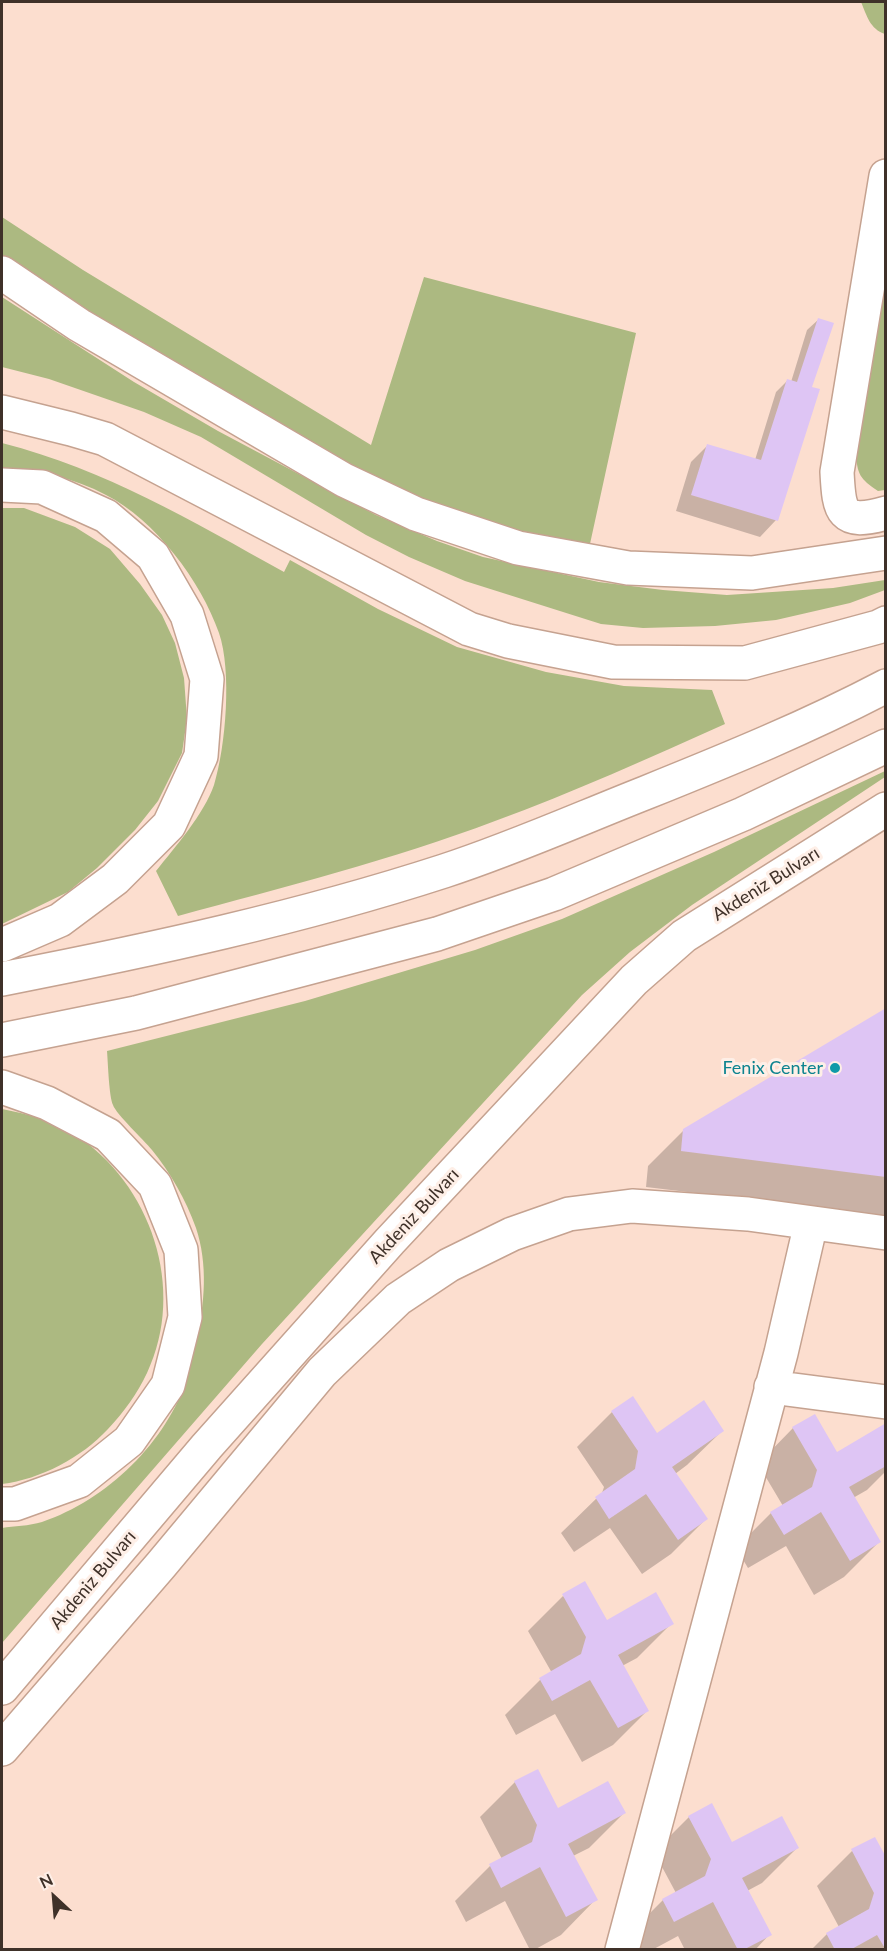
<!DOCTYPE html>
<html>
<head>
<meta charset="utf-8">
<style>
  body { margin:0 }
  #map { position:relative; width:887px; height:1951px; overflow:hidden; background:#fcdecf; font-family:Lato,sans-serif }
  canvas { display:block }
  .frame { position:absolute; inset:0; border:3px solid #3f3129; pointer-events:none }
  .north { position:absolute; left:24px; top:1867px; width:60px; height:60px; -webkit-text-stroke:4px #feefe7; paint-order:stroke; rotate:334deg; font-size:16px; font-weight:700; line-height:24px; text-align:center; color:#3f3129 }
  .north::after { content:''; display:block; margin:auto; width:21px; height:27px; background:#3f3129; clip-path:polygon(50% 0,100% 100%,50% 72%,0 100%) }
</style>
</head>
<body>
<div id="map">
<canvas width="887" height="1951"></canvas>
<div class="frame"></div>
<div class="north">N</div>
</div>
<script>
const ctx = document.querySelector('canvas').getContext('2d');
ctx.lineJoin = 'round';
function fillPath(path, color) {
  ctx.fillStyle = color;
  ctx.fill(path, 'evenodd');
}
function stroke(path, color, width, dash) {
  ctx.strokeStyle = color;
  ctx.lineWidth = width;
  ctx.lineCap = dash ? 'butt' : 'round';
  ctx.setLineDash(dash || []);
  ctx.stroke(path);
}
function drawText(font, color, halo, rows, align = 'center') {
  ctx.font = font + ' Lato,sans-serif';
  ctx.lineWidth = 6;
  ctx.setLineDash([]);
  ctx.textBaseline = 'middle';
  ctx.strokeStyle = halo;
  ctx.fillStyle = color;
  for (const [text, x, y, turn = 0] of rows) {
    ctx.save();
    ctx.translate(x, y);
    ctx.rotate((+turn || 0) * Math.PI / 180);
    ctx.textAlign = isNaN(turn) ? turn : align;
    if (halo) ctx.strokeText(text, 0, 0);
    ctx.fillText(text, 0, 0);
    ctx.restore();
  }
}
const green = new Path2D(`
  M861,2h24v32c-15,-5 -18,-18 -24,-32z
  M2,217l81,53 288,175 53,-168 212,56 -48,220 -164,-44 -422,-247z
  M885,274v216l-7,1c-18,-12 -21,-17 -22,-38z
  M2,297l132,85 84,49 158,84 61,26 46,16 116,25 64,8 64,5 106,-7 52,-8v10l-35,13 -74,17 -61,6 -72,2 -42,-4 -136,-43 -56,-24 -43,-22 -165,-98 -57,-25 -95,-33 -47,-12z
  M2,443c105,27 188,77 282,129l6,-12 88,49 79,38 89,25 78,14 88,4 13,34c-76,34 -151,68 -230,97 -103,39 -211,66 -317,95l-22,-45c19,-24 48,-57 58,-86 12,-39 18,-114 5,-152 -18,-52 -64,-113 -113,-138 -31,-17 -69,-25 -104,-26z
  M2,508h22l51,19 35,22 30,35 22,31 13,28 9,35 3,41 -5,34 -24,48 -23,29 -38,38 -29,24 -66,32z
  M885,771v6l-193,128 -62,47 -48,43 -320,349 -260,299v-115c12,-2 27,-2 40,-6 65,-22 125,-80 146,-146 3,-12 5,-24 8,-36 9,-36 12,-76 0,-112 -10,-28 -26,-56 -44,-78 -8,-10 -36,-36 -39,-45 -4,-9 -5,-42 -6,-54l198,-50 170,-51 87,-31 152,-67z
  M2,1109c25,5 49,10 72,25 77,49 113,155 73,239 -10,21 -23,39 -39,56 -27,29 -67,50 -106,55z`);
const shadow = new Path2D(`
  M819,319l-9,69 -34,132 -16,17 -84,-26 15,-49 17,-17 47,15 21,-68 11,-11 4,1 16,-52z
  M886,1009v207l-240,-29 2,-21 36,-36z
  M632,1398l25,37 66,-5 -36,35 -12,9 31,45 -35,35 -29,20 -32,-46 -36,24 -13,-19 41,-40 2,-6 -27,-40 35,-35z
  M814,1416l23,38 48,-29 1,46 -19,19 -14,8 26,44 -35,35 -30,18 -28,-49 -38,22 -12,-20 35,-35 12,-7 -25,-42 35,-36z
  M563,1596l43,26 66,1 -35,35 -15,8 26,44 -35,35 -31,17 -27,-48 -39,21 -11,-20 35,-35 12,-7 -24,-42z
  M515,1782l43,28 66,3 -35,35 -16,8 23,43 -35,36 -27,15h-4l-25,-49 -39,21 -11,-21 35,-35 12,-7 -22,-42z
  M689,1817l43,27 65,4 -35,35 -15,8 23,43 -15,16h-70l-7,-14 -26,14h-16l-8,-15 35,-35 13,-7 -22,-41z
  M852,1851l34,9v90h-75l16,-16 12,-7 -22,-41z`);
const building = new Path2D(`
  M818,318l16,5 -22,64 8,2 -42,132 -87,-26 16,-51 54,16 26,-81 10,3z
  M886,1008v169l-205,-26 2,-22z
  M633,1396l24,37 47,-33 20,31 -52,36 36,52 -30,21 -32,-46 -37,25 -14,-22 40,-28 3,-18 -27,-40z
  M815,1414l22,38 49,-29v43l-37,21 32,55 -31,19 -29,-49 -37,23 -14,-23 42,-25 5,-17 -25,-43z
  M585,1581l22,39 49,-28 18,32 -56,31 31,56 -31,17 -28,-48 -38,21 -13,-23 42,-24 5,-17 -24,-43z
  M538,1769l20,39 50,-27 18,32 -58,31 30,56 -32,17 -26,-50 -39,21 -12,-24 43,-22 5,-17 -23,-44z
  M712,1803l20,39 50,-26 17,32 -57,30 30,57 -29,15h-5l-25,-48 -39,20 -12,-23 43,-23 6,-17 -23,-43z
  M875,1837l11,20v93l-9,-15 -27,15h-15l-9,-17 43,-24 5,-16 -23,-44z`);
const minor = new Path2D(`
  M886,176l-49,296c2,40 4,54 49,41
  M2,485l40,2 64,29 47,40 34,59 20,64 -6,77 -32,69 -54,54 -55,41 -58,25
  M2,979c149,-29 297,-61 442,-108 68,-22 135,-52 201,-78 82,-33 163,-66 241,-107
  M2,1087l45,16 61,32 47,50 26,65 4,67 -17,68 -39,56 -50,40 -64,23h-13
  M771,1387l115,15
  M2,1749l159,-184 161,-193 76,-73 51,-34 63,-31 57,-20 63,-8 116,8 138,19
  M622,1950l159,-597 30,-130`);
const major = new Path2D(`
  M2,273l77,52 265,155 72,34 102,34 110,20 124,5 134,-20
  M2,412l69,17 34,10 364,190 39,12 105,21 132,1 133,-36 8,-4
  M2,1040l134,-27 301,-79 117,-40 189,-80 143,-68
  M2,1688l205,-242 183,-205 244,-261 50,-44 202,-127`);
const markers = [
  [835,1068,6,"#0f9aa8"]
];
const streetNames = [
  ["Akdeniz Bulvarı",766,884,-32],
  ["Akdeniz Bulvarı",414,1216,-47],
  ["Akdeniz Bulvarı",93,1580,-50]
];
const cultureNames = [
  ["Fenix Center",823,1068]
];
fillPath(green, '#acb981');
fillPath(shadow, '#0003');
fillPath(building, '#dec5f4');
stroke(minor, '#c5a290', 36);
stroke(major, '#c5a290', 36);
stroke(minor, '#fff', 33);
stroke(major, '#fff', 33);
for (const [x, y, r, color] of markers) {
  const dot = new Path2D();
  dot.arc(x, y, r, 0, 2 * Math.PI);
  ctx.fillStyle = color;
  ctx.fill(dot);
  stroke(dot, '#feefe7', 2);
}
drawText('18px', '#3f3129', '#feefe7', streetNames);
drawText('18px', '#0d838f', '#feefe7', cultureNames, 'right');
</script>
</body>
</html>
